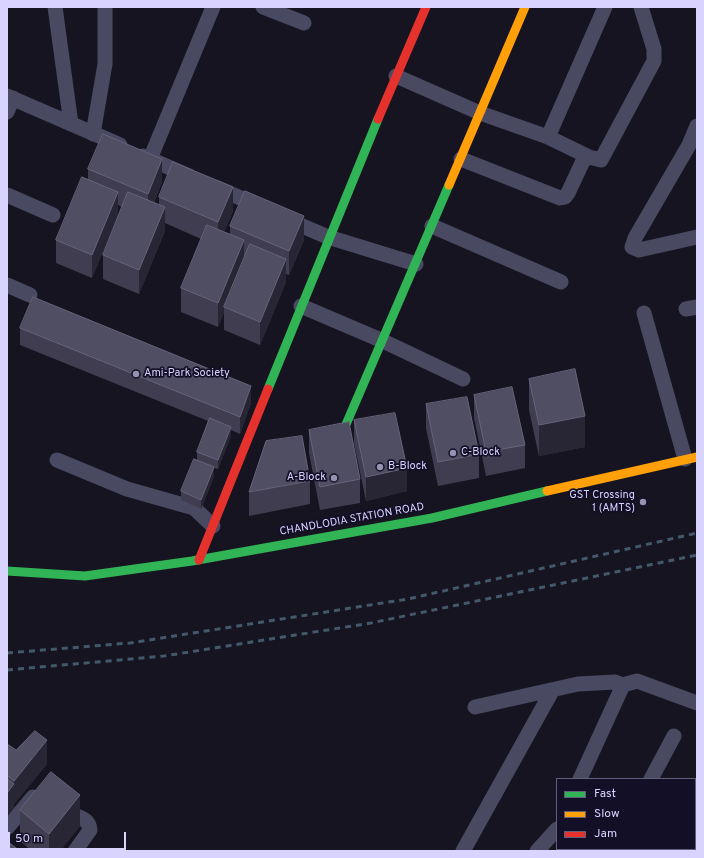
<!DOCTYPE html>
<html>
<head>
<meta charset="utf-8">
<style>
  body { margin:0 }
  #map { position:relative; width:704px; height:858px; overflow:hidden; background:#161421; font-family:Overpass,sans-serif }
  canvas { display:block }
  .frame { position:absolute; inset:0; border:8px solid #d9d4ff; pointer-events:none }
  .legend { position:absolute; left:556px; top:778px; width:140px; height:72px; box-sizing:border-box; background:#130f26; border:1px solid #625e7d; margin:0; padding:5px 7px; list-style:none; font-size:12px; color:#d9d4ff }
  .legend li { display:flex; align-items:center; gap:8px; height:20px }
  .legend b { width:20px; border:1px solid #625e7d }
  .scale { position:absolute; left:8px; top:832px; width:118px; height:18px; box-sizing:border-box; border:2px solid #d9d4ff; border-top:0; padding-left:5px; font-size:12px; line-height:14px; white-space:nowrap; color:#d9d4ff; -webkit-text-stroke:3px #130f26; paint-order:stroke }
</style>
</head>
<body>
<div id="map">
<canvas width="704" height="858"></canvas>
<div class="frame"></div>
<ul class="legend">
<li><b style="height:5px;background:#30b455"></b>Fast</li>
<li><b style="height:5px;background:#ff9f0a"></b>Slow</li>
<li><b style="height:5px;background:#e5322d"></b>Jam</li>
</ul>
<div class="scale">50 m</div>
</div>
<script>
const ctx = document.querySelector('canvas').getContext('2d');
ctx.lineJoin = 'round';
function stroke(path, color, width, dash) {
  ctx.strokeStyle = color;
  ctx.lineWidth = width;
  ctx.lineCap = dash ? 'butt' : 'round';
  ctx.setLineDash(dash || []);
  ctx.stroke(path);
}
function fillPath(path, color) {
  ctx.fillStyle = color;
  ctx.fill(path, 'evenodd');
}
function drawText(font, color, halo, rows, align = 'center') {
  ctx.font = font + ' Overpass,sans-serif';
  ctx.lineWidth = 3.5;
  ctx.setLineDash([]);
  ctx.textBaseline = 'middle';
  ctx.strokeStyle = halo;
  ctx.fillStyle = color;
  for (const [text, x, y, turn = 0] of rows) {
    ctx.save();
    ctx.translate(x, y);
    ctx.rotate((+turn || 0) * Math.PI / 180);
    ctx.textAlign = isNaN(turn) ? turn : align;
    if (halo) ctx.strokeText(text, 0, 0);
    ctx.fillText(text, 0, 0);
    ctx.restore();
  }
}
const street = new Path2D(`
  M55,7l16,117
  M263,7l41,16
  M396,76l84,37 68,24 41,20 12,3 53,-99v-12l-13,-42
  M7,96l113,49
  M7,112l6,-14
  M697,126l-8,19 -54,93 -3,9 7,3 58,-13
  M93,134l12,-70v-57
  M548,137l57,-130
  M143,156l46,20
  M150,159l63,-152
  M461,159l99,39 5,-1 3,-4 15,-32 6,-4
  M215,187l44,19
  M7,195l46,20
  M286,219l42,18 88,27
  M432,226l129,56
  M7,285l23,10
  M301,306l82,35 80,38
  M686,309l11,-2
  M644,313l41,146
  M57,460l70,29 67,19 19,18
  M475,707l103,-23 37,-2 8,3 14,-4 60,22
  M580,779l43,-94
  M651,779l23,-43
  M64,809c9,9 25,6 26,21l-15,21
  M695,809l2,-3
  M695,827l2,1
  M7,828l26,-31
  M463,851l89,-160
  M537,851l20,-22
  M613,851l1,-2
  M672,851l1,-2`);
const fast = new Path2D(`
  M268,389l110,-270
  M341,436l108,-251
  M7,571l78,5 107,-15 240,-43 115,-27`);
const slow = new Path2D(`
  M449,185l76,-178
  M547,491l150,-34`);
const jam = new Path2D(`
  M378,119l48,-112
  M199,560l69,-171`);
const rail = new Path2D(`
  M7,653l123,-10 278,-44 289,-66
  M7,670l157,-14 207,-33 326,-68`);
const wall = new Path2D(`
  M88,169l74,13 -8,21 5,2v-8l74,14 -9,21 6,2v-8l74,14 -15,35 -3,-1v8l-26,63 -36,-15v-18l-6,15 -37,-15v-24l20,-49 -36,-16v8l-26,63 -36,-15v-24l19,-48 -4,-2v10l-26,63 -36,-15v-23l32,-61z
  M20,328l231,75 -11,31 -9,-4v6l-13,33 -4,-1v8l-13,33 -20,-9v-9l16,-31v-8l11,-31 -188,-76z
  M529,379l56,68 -46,9 -10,-46z
  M474,395l51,50v23l-39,8 -12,-58z
  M426,404l53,50v24l-41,8 -12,-58z
  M354,420l53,71 -41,10 -12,-58z
  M309,430l51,49v24l-40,7 -11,-57z
  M310,481v23l-61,12v-24z
  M7,744l9,6 31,14 -33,40v4l-7,9z
  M20,810l60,16 -20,25h-28l-12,-10z`);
const shadedWall = new Path2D(`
  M162,159v23l-14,35v-23z
  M233,187v24l-15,35v-24z
  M118,192v23l-26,63v-23z
  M165,207v24l-26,63v-24z
  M304,216v24l-15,35v-24z
  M244,240v24l-20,43v5l-6,15v-24z
  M286,259v23l-26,63v-23z
  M251,386v17l-11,31v-17z
  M585,416v31l-46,9v-31z
  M231,427v9l-13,33v-9z
  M214,467v9l-13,33v-9z
  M407,468v23l-41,10v-24z
  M47,740v24l-33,40v-23z
  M14,784v24l-7,9v-24z
  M80,795v31l-20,25h-11v-17z`);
const building = new Path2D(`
  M103,134l59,25 -14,35 -60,-25z
  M173,162l60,25 -15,35 -59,-25z
  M82,177l36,15 -26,63 -36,-15z
  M245,191l59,25 -15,35 -59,-25z
  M128,192l37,15 -26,63 -36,-15z
  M207,225l37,15 -26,63 -37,-15z
  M250,244l36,15 -26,63 -36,-15z
  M33,297l218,89 -11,31 -220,-89z
  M575,369l10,47 -46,9 -10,-46z
  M512,387l13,58 -39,7 -12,-57z
  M467,397l12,57 -41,8 -12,-58z
  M395,413l12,55 -41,9 -12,-57z
  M210,418l21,9 -13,33 -21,-8z
  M349,422l11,57 -40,8 -11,-57z
  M302,436l8,45 -61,11 17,-51z
  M194,459l20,8 -13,33 -20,-9z
  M35,731l12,9 -33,41 -7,-6v-31l9,6z
  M51,772l29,23 -31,39 -29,-24z
  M7,779l7,5 -7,9z
  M7,841l13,10h-13z`);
const markers = [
  [136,374,4,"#9591b1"],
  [453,453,4,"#9591b1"],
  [380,467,4,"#9591b1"],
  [334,478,4,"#9591b1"],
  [643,502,4,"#9591b1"]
];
const poiNames = [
  ["Ami-Park Society",144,374],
  ["C-Block",461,453],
  ["B-Block",388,467],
  ["A-Block",326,478,"right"],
  ["GST Crossing",635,496,"right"],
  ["1 (AMTS)",635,509,"right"]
];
const streetNames = [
  ["CHANDLODIA STATION ROAD",352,520,-10]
];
stroke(street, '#4a4962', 15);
stroke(fast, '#30b455', 9);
stroke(slow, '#ff9f0a', 9);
stroke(jam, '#e5322d', 9);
stroke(rail, '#43596b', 3, [6, 5]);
fillPath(wall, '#403d50');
fillPath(shadedWall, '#282635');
fillPath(building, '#504e63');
stroke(building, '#66637b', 1);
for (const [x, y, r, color] of markers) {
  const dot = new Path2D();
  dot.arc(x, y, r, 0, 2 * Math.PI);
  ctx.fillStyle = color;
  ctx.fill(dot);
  stroke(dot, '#130f26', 1.5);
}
drawText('11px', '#d9d4ff', '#130f26', poiNames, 'left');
drawText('11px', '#d9d4ff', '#130f26', streetNames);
</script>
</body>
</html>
